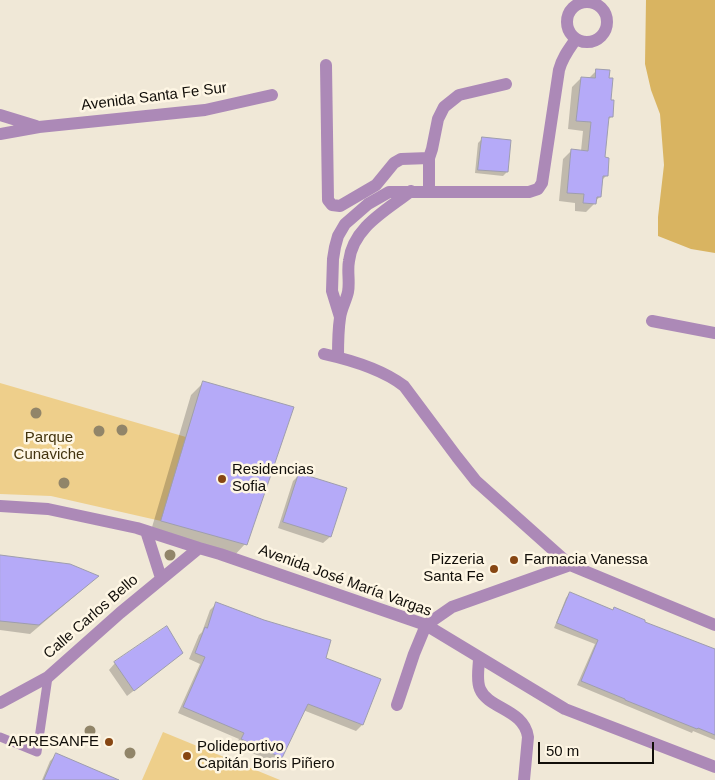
<!DOCTYPE html>
<html>
<head>
<meta charset="utf-8">
<style>
  body { margin:0 }
  #map { position:relative; width:715px; height:780px; overflow:hidden; background:#f0e8d7; font-family:Helvetica,sans-serif }
  canvas { display:block }
  .scale { position:absolute; left:538px; top:742px; width:116px; height:22px; box-sizing:border-box; border:2px solid #110e09; border-top:0; padding-left:6px; font-size:15px; line-height:18px; white-space:nowrap; color:#110e09; -webkit-text-stroke:4px #fef6e4; paint-order:stroke }
</style>
</head>
<body>
<div id="map">
<canvas width="715" height="780"></canvas>
<div class="scale">50 m</div>
</div>
<script>
const ctx = document.querySelector('canvas').getContext('2d');
ctx.lineJoin = 'round';
function fillPath(path, color) {
  ctx.fillStyle = color;
  ctx.fill(path, 'evenodd');
}
function stroke(path, color, width, dash) {
  ctx.strokeStyle = color;
  ctx.lineWidth = width;
  ctx.lineCap = dash ? 'butt' : 'round';
  ctx.setLineDash(dash || []);
  ctx.stroke(path);
}
function drawText(font, color, halo, rows, align = 'center') {
  ctx.font = font + ' Helvetica,sans-serif';
  ctx.lineWidth = 5;
  ctx.setLineDash([]);
  ctx.textBaseline = 'middle';
  ctx.strokeStyle = halo;
  ctx.fillStyle = color;
  for (const [text, x, y, turn = 0] of rows) {
    ctx.save();
    ctx.translate(x, y);
    ctx.rotate((+turn || 0) * Math.PI / 180);
    ctx.textAlign = isNaN(turn) ? turn : align;
    if (halo) ctx.strokeText(text, 0, 0);
    ctx.fillText(text, 0, 0);
    ctx.restore();
  }
}
const green = new Path2D(`
  M0,383l186,54 -25,84 -110,-25 -51,-2z
  M163,732l117,48h-138z`);
const forest = new Path2D(`
  M646,0h69v253l-24,-4 -33,-13v-19l6,-52 -4,-51 -9,-24 -6,-26z`);
const shadow = new Path2D(`
  M597,70l12,31 2,16 -4,4 -3,37 2,18 -5,5 -1,16 -5,4v2l-9,9 -11,-1v-8l-16,-2 4,-42 9,-9 9,1 2,-20 -15,-2 4,-42 9,-9 7,1z
  M482,139l25,33 -4,4 -28,-3 3,-30z
  M204,382l41,162 -12,13 -83,-23 41,-139z
  M300,474l30,63 -7,6 -45,-15 15,-47z
  M0,557l97,19 -8,8 -59,50 -30,-4z
  M570,593l145,58v89l-22,-9 -1,2 -115,-48 18,-41 -41,-16 12,-30z
  M216,604l108,55 38,66 -6,6 -53,-21 -22,47 -6,7 -39,-19 3,-6 -61,-26 22,-49 -11,-5 10,-24 3,-3 8,-22z
  M174,659l-47,37 -18,-26 6,-7z
  M57,754l59,26h-74l8,-19z`);
const building = new Path2D(`
  M596,69l14,1 -1,8h4l-2,22h3l-1,17h-4l-4,40 4,1 -1,18h-5l-2,21h-4l-1,7 -13,-1 1,-9 -17,-1 4,-44 17,2 3,-29 -15,-1 5,-44 14,1z
  M482,137l29,3 -3,32 -30,-2z
  M203,381l91,26 -47,138 -86,-24z
  M299,473l48,15 -16,49 -48,-15z
  M0,555l70,9 29,12 -60,49 -39,-4z
  M570,592l43,18 1,-3 31,13v2l70,27v86l-17,-7 -1,1 -72,-29v-1l-44,-18 17,-41 -41,-17z
  M216,602l48,18 67,20 -5,18 55,21 -18,46 -55,-21 -26,54 -41,-19 3,-6 -61,-26 22,-50 -10,-4 10,-26 2,1z
  M167,626l16,27 -49,38 -20,-29z
  M56,753l63,27h-75z`);
const lane = new Path2D(`
  M0,737l37,15 11,-75`);
const street = new Path2D(`
  M567 22a20 20 0 1 1 40 0a20 20 0 1 1-40 0Z
  M326,65l2,135 4,5 8,1 36,-21 18,-22 7,-4 28,-1
  M0,115l36,11
  M0,134l39,-7 166,-17 67,-15
  M429,191v-33l3,-9 6,-30 6,-12 15,-12 47,-11
  M340,317l-8,-26 1,-32 2,-12 3,-11 7,-12 23,-20 21,-12h140l9,-3 4,-6 17,-113c3,-12 10,-21 17,-31
  M652,321l63,12
  M324,354c27,6 58,15 80,32l53,71 19,24 94,84
  M338,357c0,-13 0,-26 2,-39 1,-9 6,-17 8,-26 2,-10 -1,-21 1,-31 4,-34 38,-51 62,-70
  M0,506l48,3 89,19 62,20 21,6 206,71 139,84 150,58
  M146,531l15,47
  M426,625l26,-18 118,-42 145,60
  M479,658c0,9 -3,22 1,31 8,20 44,20 48,48l-4,43
  M0,703l48,-26 72,-64 79,-65
  M397,705l17,-51 12,-29`);
const trees = [
  [36,413],
  [122,430],
  [99,431],
  [64,483],
  [170,555],
  [90,731],
  [130,753]
];
const markers = [
  [222,479,5,"#874612"],
  [514,560,5,"#874612"],
  [494,569,5,"#874612"],
  [109,742,5,"#874612"],
  [187,756,5,"#874612"]
];
const streetNames = [
  ["Avenida Santa Fe Sur",154,97,-7],
  ["Avenida José María Vargas",345,581,20],
  ["Calle Carlos Bello",91,617,-41]
];
const parkNames = [
  ["Parque",49,438],
  ["Cunaviche",49,455]
];
const poiNames = [
  ["Residencias",232,470],
  ["Sofia",232,487],
  ["Pizzeria",484,560,"right"],
  ["Santa Fe",484,577,"right"],
  ["Farmacia Vanessa",524,560],
  ["APRESANFE",99,742,"right"],
  ["Polideportivo",197,747],
  ["Capitán Boris Piñero",197,764]
];
fillPath(green, '#eecf8b');
fillPath(forest, '#d9b461');
fillPath(shadow, '#0003');
fillPath(building, '#b5aaf8');
stroke(building, '#9e9dad', 1);
stroke(lane, '#ac89b7', 9);
stroke(street, '#ac89b7', 12);
ctx.fillStyle = '#918569';
for (const [x, y] of trees) {
  ctx.beginPath();
  ctx.arc(x, y, 5.5, 0, 2 * Math.PI);
  ctx.fill();
}
for (const [x, y, r, color] of markers) {
  const dot = new Path2D();
  dot.arc(x, y, r, 0, 2 * Math.PI);
  ctx.fillStyle = color;
  ctx.fill(dot);
  stroke(dot, '#fef6e4', 2);
}
drawText('15px', '#110e09', '#fef6e4', streetNames);
drawText('15px', '#43340f', '#fef6e4', parkNames);
drawText('15px', '#110e09', '#fef6e4', poiNames, 'left');
</script>
</body>
</html>
